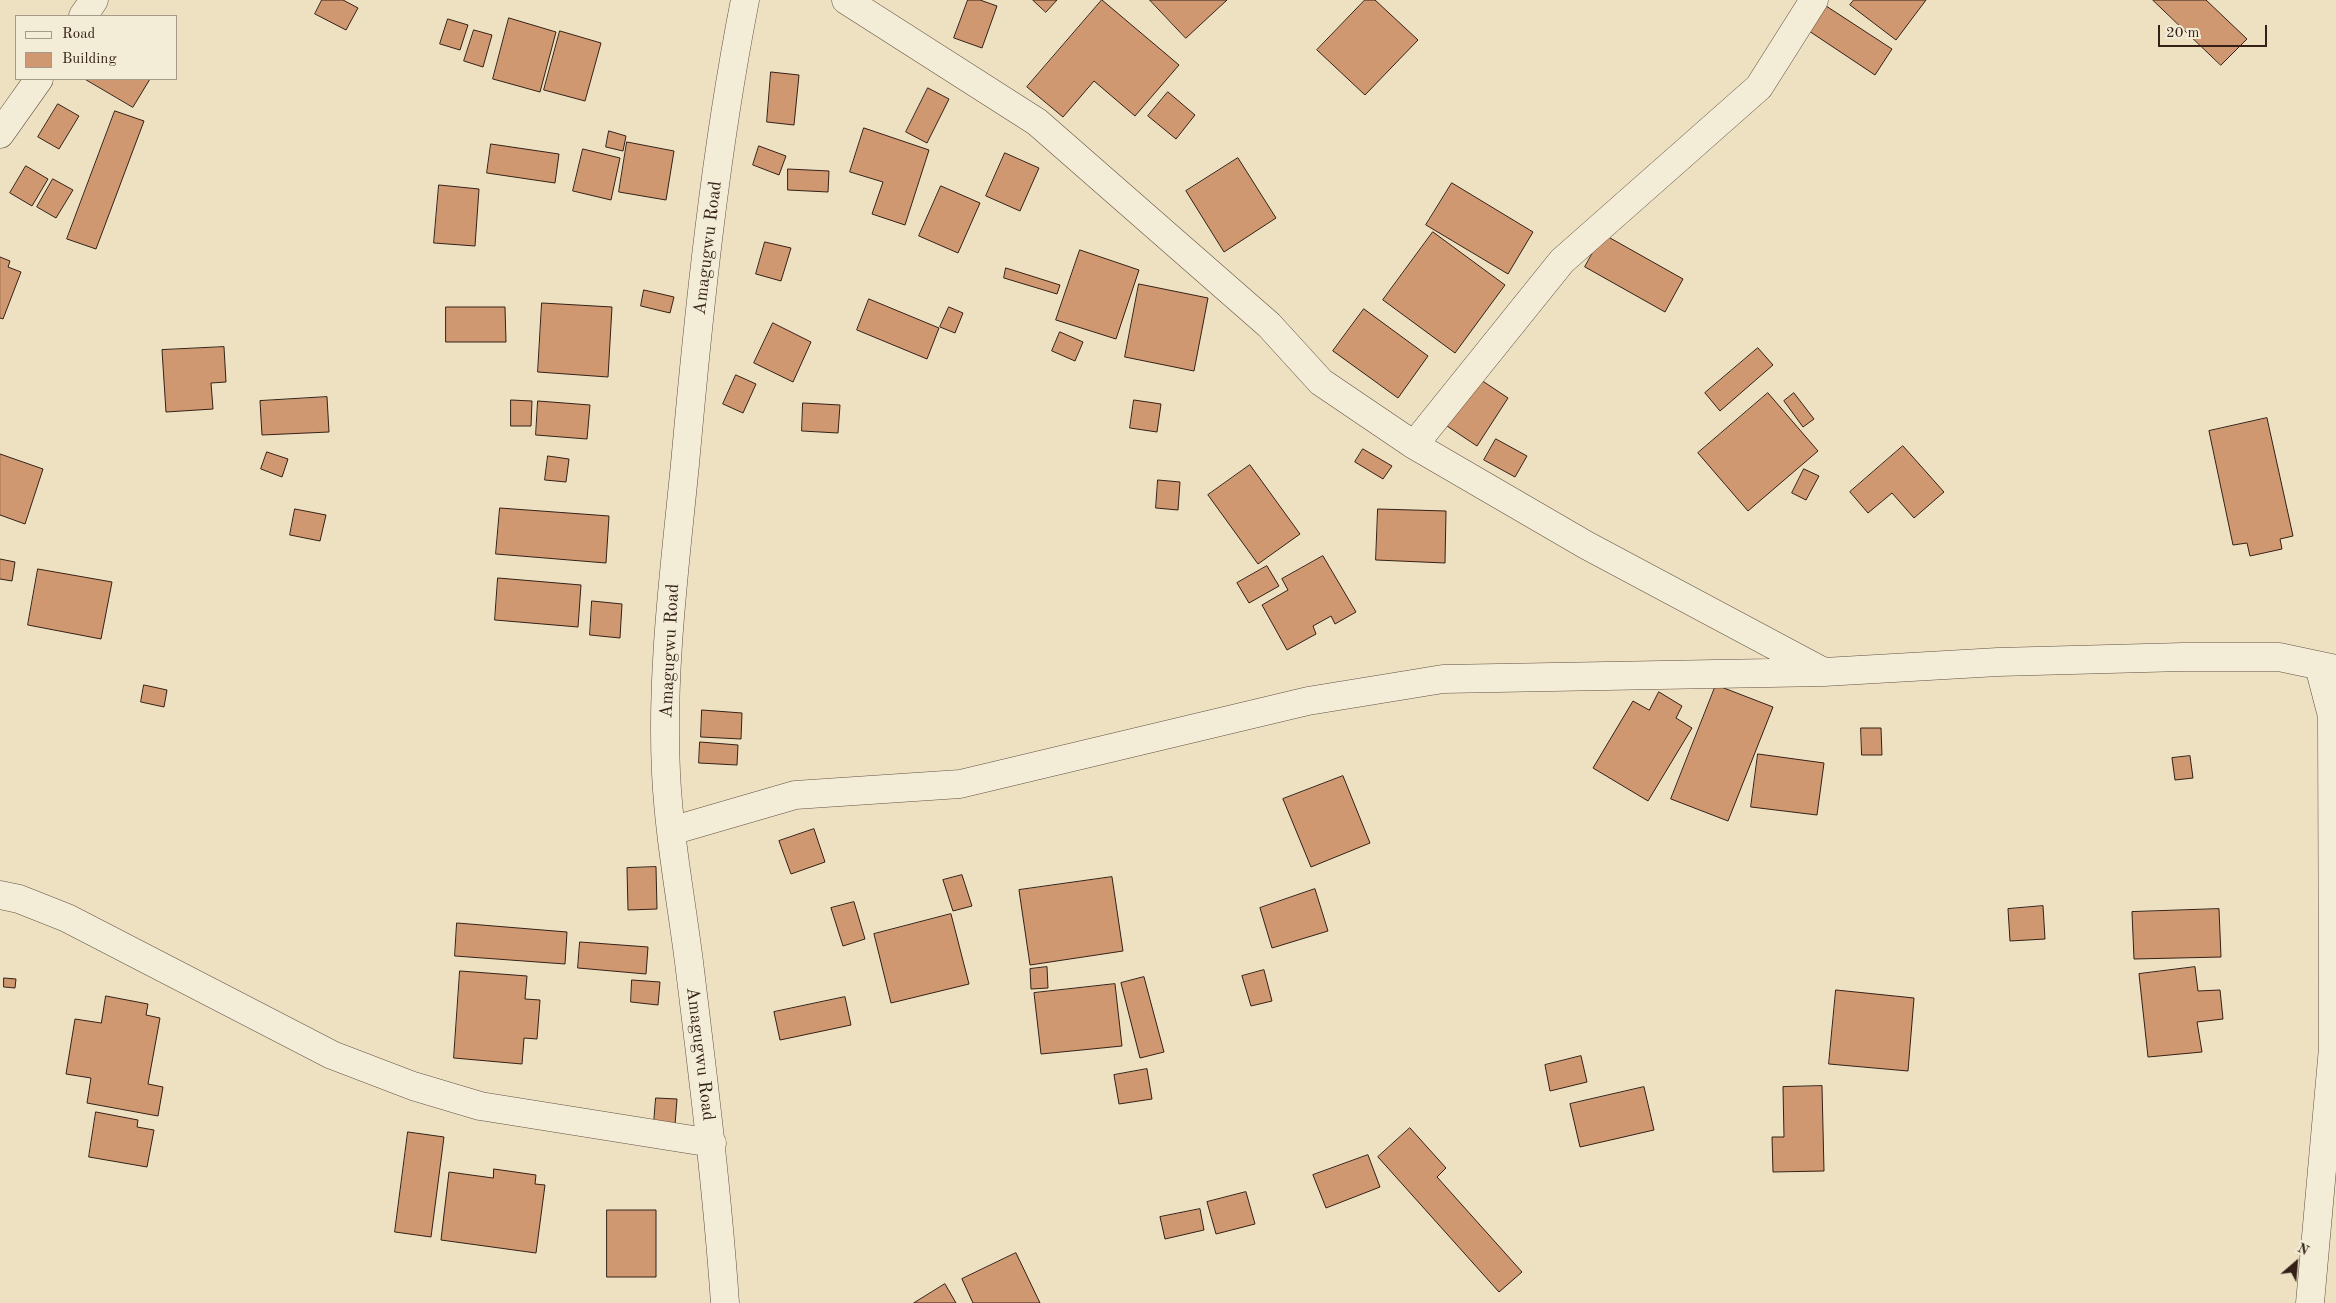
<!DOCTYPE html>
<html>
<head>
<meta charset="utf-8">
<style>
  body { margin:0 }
  #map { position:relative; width:2336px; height:1303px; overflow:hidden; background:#ede1c1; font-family:"Old Standard TT",serif }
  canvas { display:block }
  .legend { position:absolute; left:15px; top:15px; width:162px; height:65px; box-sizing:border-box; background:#f3ecd7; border:1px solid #a79a8a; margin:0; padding:6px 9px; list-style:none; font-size:15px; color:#342017 }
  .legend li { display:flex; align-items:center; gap:10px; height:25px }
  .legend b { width:25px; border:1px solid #a79a8a }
  .north { position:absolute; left:2271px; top:1238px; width:50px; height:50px; -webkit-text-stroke:4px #f3ecd7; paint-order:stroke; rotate:27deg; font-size:14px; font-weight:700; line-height:20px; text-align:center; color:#342017 }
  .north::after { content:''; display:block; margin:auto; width:18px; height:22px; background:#342017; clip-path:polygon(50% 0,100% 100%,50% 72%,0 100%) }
  .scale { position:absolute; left:2158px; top:25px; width:109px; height:22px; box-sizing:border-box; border:2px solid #342017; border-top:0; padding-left:6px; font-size:15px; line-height:18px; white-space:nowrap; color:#342017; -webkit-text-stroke:4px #f3ecd7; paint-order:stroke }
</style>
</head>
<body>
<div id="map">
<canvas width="2336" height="1303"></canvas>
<ul class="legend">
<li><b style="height:6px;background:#f3ecd7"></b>Road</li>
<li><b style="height:14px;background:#d09870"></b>Building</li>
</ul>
<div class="north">N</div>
<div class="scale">20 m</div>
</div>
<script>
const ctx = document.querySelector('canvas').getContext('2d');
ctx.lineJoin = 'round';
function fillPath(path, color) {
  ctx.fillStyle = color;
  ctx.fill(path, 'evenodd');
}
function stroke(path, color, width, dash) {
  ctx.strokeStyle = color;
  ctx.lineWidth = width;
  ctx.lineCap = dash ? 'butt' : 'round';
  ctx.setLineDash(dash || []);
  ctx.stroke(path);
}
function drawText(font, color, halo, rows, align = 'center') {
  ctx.font = font + ' "Old Standard TT",serif';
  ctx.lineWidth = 4;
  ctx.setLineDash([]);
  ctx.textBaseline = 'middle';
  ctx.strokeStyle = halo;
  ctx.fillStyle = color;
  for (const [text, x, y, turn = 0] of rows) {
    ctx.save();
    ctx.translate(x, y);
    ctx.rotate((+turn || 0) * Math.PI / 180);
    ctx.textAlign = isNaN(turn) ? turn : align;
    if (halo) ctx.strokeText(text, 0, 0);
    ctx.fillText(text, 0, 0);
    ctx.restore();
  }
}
const building = new Path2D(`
  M322,0h21l15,8 -12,22 -31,-16z
  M968,0h12l17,6 -15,42 -28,-10z
  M1033,0h24l-11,12z
  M1102,0l77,65 -44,51 -41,-35 -31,36 -36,-30z
  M1150,0h77l-41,38z
  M1365,0h10l43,40 -53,55 -48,-45z
  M1854,0h72l-30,40 -46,-35z
  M2153,0h53l41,39 -26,26z
  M1820,2l72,47 -17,26 -72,-48z
  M509,18l47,14 -16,60 -47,-13z
  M448,19l20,6 -8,25 -20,-6z
  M474,30l18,5 -9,32 -19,-6z
  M560,31l41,12 -16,58 -41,-11z
  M771,72l28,3 -5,50 -27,-3z
  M85,79h65l-17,28z
  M928,88l21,11 -22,44 -21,-11z
  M1168,92l27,23 -19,24 -28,-23z
  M58,104l21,12 -20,33 -21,-12z
  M115,111l29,10 -48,128 -29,-10z
  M864,128l65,22 -24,75 -33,-11 11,-32 -33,-10z
  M609,131l17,5 -3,15 -17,-4z
  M627,142l47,9 -8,49 -47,-8z
  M491,144l68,10 -4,29 -68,-10z
  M759,146l27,10 -7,19 -26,-10z
  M583,149l37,9 -9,42 -38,-9z
  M1005,153l34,15 -19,43 -34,-15z
  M1238,158l38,60 -52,34 -38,-61z
  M26,166l22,13 -16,27 -22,-13z
  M788,169l41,2 -1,21 -40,-2z
  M53,179l20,11 -17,28 -19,-11z
  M1452,183l81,49 -25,42 -82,-49z
  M439,185l40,4 -4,57 -41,-3z
  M941,186l39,17 -22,50 -39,-17z
  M1433,232l72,53 -50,68 -72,-53z
  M1603,234l80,45 -18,33 -80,-45z
  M765,242l26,6 -10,33 -25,-7z
  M1080,250l59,20 -23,69 -60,-19z
  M0,257l10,4 -2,6 13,5 -18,47 -3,-1z
  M1006,268l54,17 -3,9 -53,-16z
  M1139,284l69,14 -14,73 -69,-14z
  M644,290l30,7 -4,16 -29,-7z
  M869,299l70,29 -12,31 -70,-29z
  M542,303l70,4 -4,70 -70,-5z
  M446,307h59l1,35h-60z
  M949,307l14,6 -8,20 -15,-6z
  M1364,309l64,47 -30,42 -65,-47z
  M773,323l38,19 -18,40 -39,-19z
  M1060,332l23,10 -8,19 -23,-10z
  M224,347l2,35 -15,1 2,26 -47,3 -4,-62z
  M1758,348l15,17 -53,46 -15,-18z
  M736,375l20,9 -13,29 -20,-9z
  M1478,378l30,20 -31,48 -30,-20z
  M1768,393l50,58 -70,60 -50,-58z
  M1794,393l20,26 -11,8 -19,-26z
  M327,397l2,35 -67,3 -2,-34z
  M511,400l21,1 -1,25h-20z
  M1134,400l27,4 -4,28 -27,-4z
  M538,401l52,4 -3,34 -51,-4z
  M803,403l37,2 -2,28 -36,-2z
  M2267,418l26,118 -13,3 2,10 -32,7 -3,-13 -14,2 -24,-114z
  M1496,439l31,17 -12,21 -31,-17z
  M1903,446l41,46 -30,26 -22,-25 -24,20 -18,-21z
  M1363,449l29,17 -9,13 -28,-17z
  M267,452l21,7 -6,18 -21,-8z
  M0,454l43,15 -18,55 -25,-9z
  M548,456l21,3 -3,23 -21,-2z
  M1250,465l50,69 -42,30 -50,-69z
  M1804,469l15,7 -13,24 -14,-7z
  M1158,480l22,2 -2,28 -22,-2z
  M500,508l109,8 -3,47 -110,-9z
  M295,509l31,6 -6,26 -30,-6z
  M1378,509l68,2 -1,52 -69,-3z
  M1323,556l33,56 -21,12 -4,-8 -18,10 3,8 -29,16 -25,-45 26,-15 -6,-11z
  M0,559l15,3 -3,19 -12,-2z
  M1267,566l12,20 -30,17 -12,-20z
  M38,569l74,13 -11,57 -73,-14z
  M498,578l83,7 -3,42 -83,-7z
  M592,601l30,3 -2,34 -30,-3z
  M144,685l23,5 -3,17 -23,-5z
  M1716,685l57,22 -45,114 -57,-22z
  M1659,692l23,14 -6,12 16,10 -44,73 -55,-33 40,-67 16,9z
  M702,710l40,3 -1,26 -40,-2z
  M1861,728h20l1,27h-20z
  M700,742l38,3 -1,20 -38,-2z
  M1758,754l66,9 -7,52 -66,-8z
  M2190,756l3,22 -18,2 -3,-22z
  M1343,776l27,67 -59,24 -28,-68z
  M814,829l11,33 -34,12 -12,-33z
  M656,867l1,42 -29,1 -1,-42z
  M962,875l10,31 -19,5 -10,-31z
  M1112,877l11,74 -93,14 -11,-75z
  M1315,889l13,42 -56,17 -12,-40z
  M854,902l11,37 -22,7 -12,-38z
  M2043,906l2,33 -35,2 -2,-32z
  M2219,909l2,48 -87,2 -2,-47z
  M951,914l18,70 -78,19 -17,-69z
  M457,923l110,9 -2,32 -110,-8z
  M580,942l68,5 -2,27 -68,-6z
  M1047,967l1,21 -17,1 -1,-20z
  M2195,967l3,24 22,-1 3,29 -26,3 5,30 -54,5 -9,-83z
  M1264,970l8,31 -21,5 -9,-30z
  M460,971l67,5 -2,23 15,1 -3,39 -13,-1 -2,26 -68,-6z
  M1144,977l20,75 -24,6 -19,-75z
  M4,978l12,1 -1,9 -11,-1z
  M632,980l28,2 -2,23 -27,-3z
  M1115,984l7,62 -81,8 -7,-61z
  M1836,990l78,8 -6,73 -79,-7z
  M106,996l42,8 -2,11 14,3 -12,66 15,3 -5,29 -71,-13 4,-25 -25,-4 9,-55 26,4z
  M845,997l6,28 -71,15 -6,-28z
  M1581,1056l6,26 -37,9 -5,-26z
  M1147,1069l5,30 -33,5 -5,-29z
  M1822,1086l2,85 -51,1 -1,-35h12l-1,-50z
  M1644,1087l10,43 -74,17 -10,-43z
  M656,1098l21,1 -2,26 -21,-2z
  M96,1112l42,8 -1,7 17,3 -7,37 -58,-10z
  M1410,1128l36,40 -9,9 85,95 -23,20 -121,-135z
  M408,1132l36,5 -13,100 -36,-5z
  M1368,1155l12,32 -54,21 -13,-33z
  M494,1169l42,6 -1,9 10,1 -9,68 -95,-13 8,-68 44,6z
  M1246,1192l9,32 -39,10 -9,-32z
  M1200,1209l4,21 -39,9 -5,-22z
  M607,1210h49v67h-49z
  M1016,1253l24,50h-67l-11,-24z
  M945,1284l11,19h-42z`);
const minor = new Path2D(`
  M846,0l191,122 232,203 52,57 93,63 172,100 236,126
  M83,16l11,-16
  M0,134l39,-55
  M1414,445l148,-184 197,-174 55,-87
  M671,831l124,-36 165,-11 348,-83 135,-22 381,-7 174,-10 185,-5h96l57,12
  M0,895l19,4 48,19 265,137 81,31 67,20 232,37
  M725,1303c-8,-114 -22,-227 -36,-341 -8,-63 -20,-126 -23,-189 -5,-103 9,-207 19,-309 14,-155 30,-311 60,-464
  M2310,1303l23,-255 -1,-332 -13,-50`);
const streetNames = [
  ["Amagugwu Road",708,248,-83],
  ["Amagugwu Road",670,651,-87],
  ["Amagugwu Road",700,1054,83]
];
fillPath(building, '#d09870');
stroke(building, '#342017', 1);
stroke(minor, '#625042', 29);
stroke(minor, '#f3ecd7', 28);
drawText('18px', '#342017', '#f3ecd7', streetNames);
</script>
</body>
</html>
